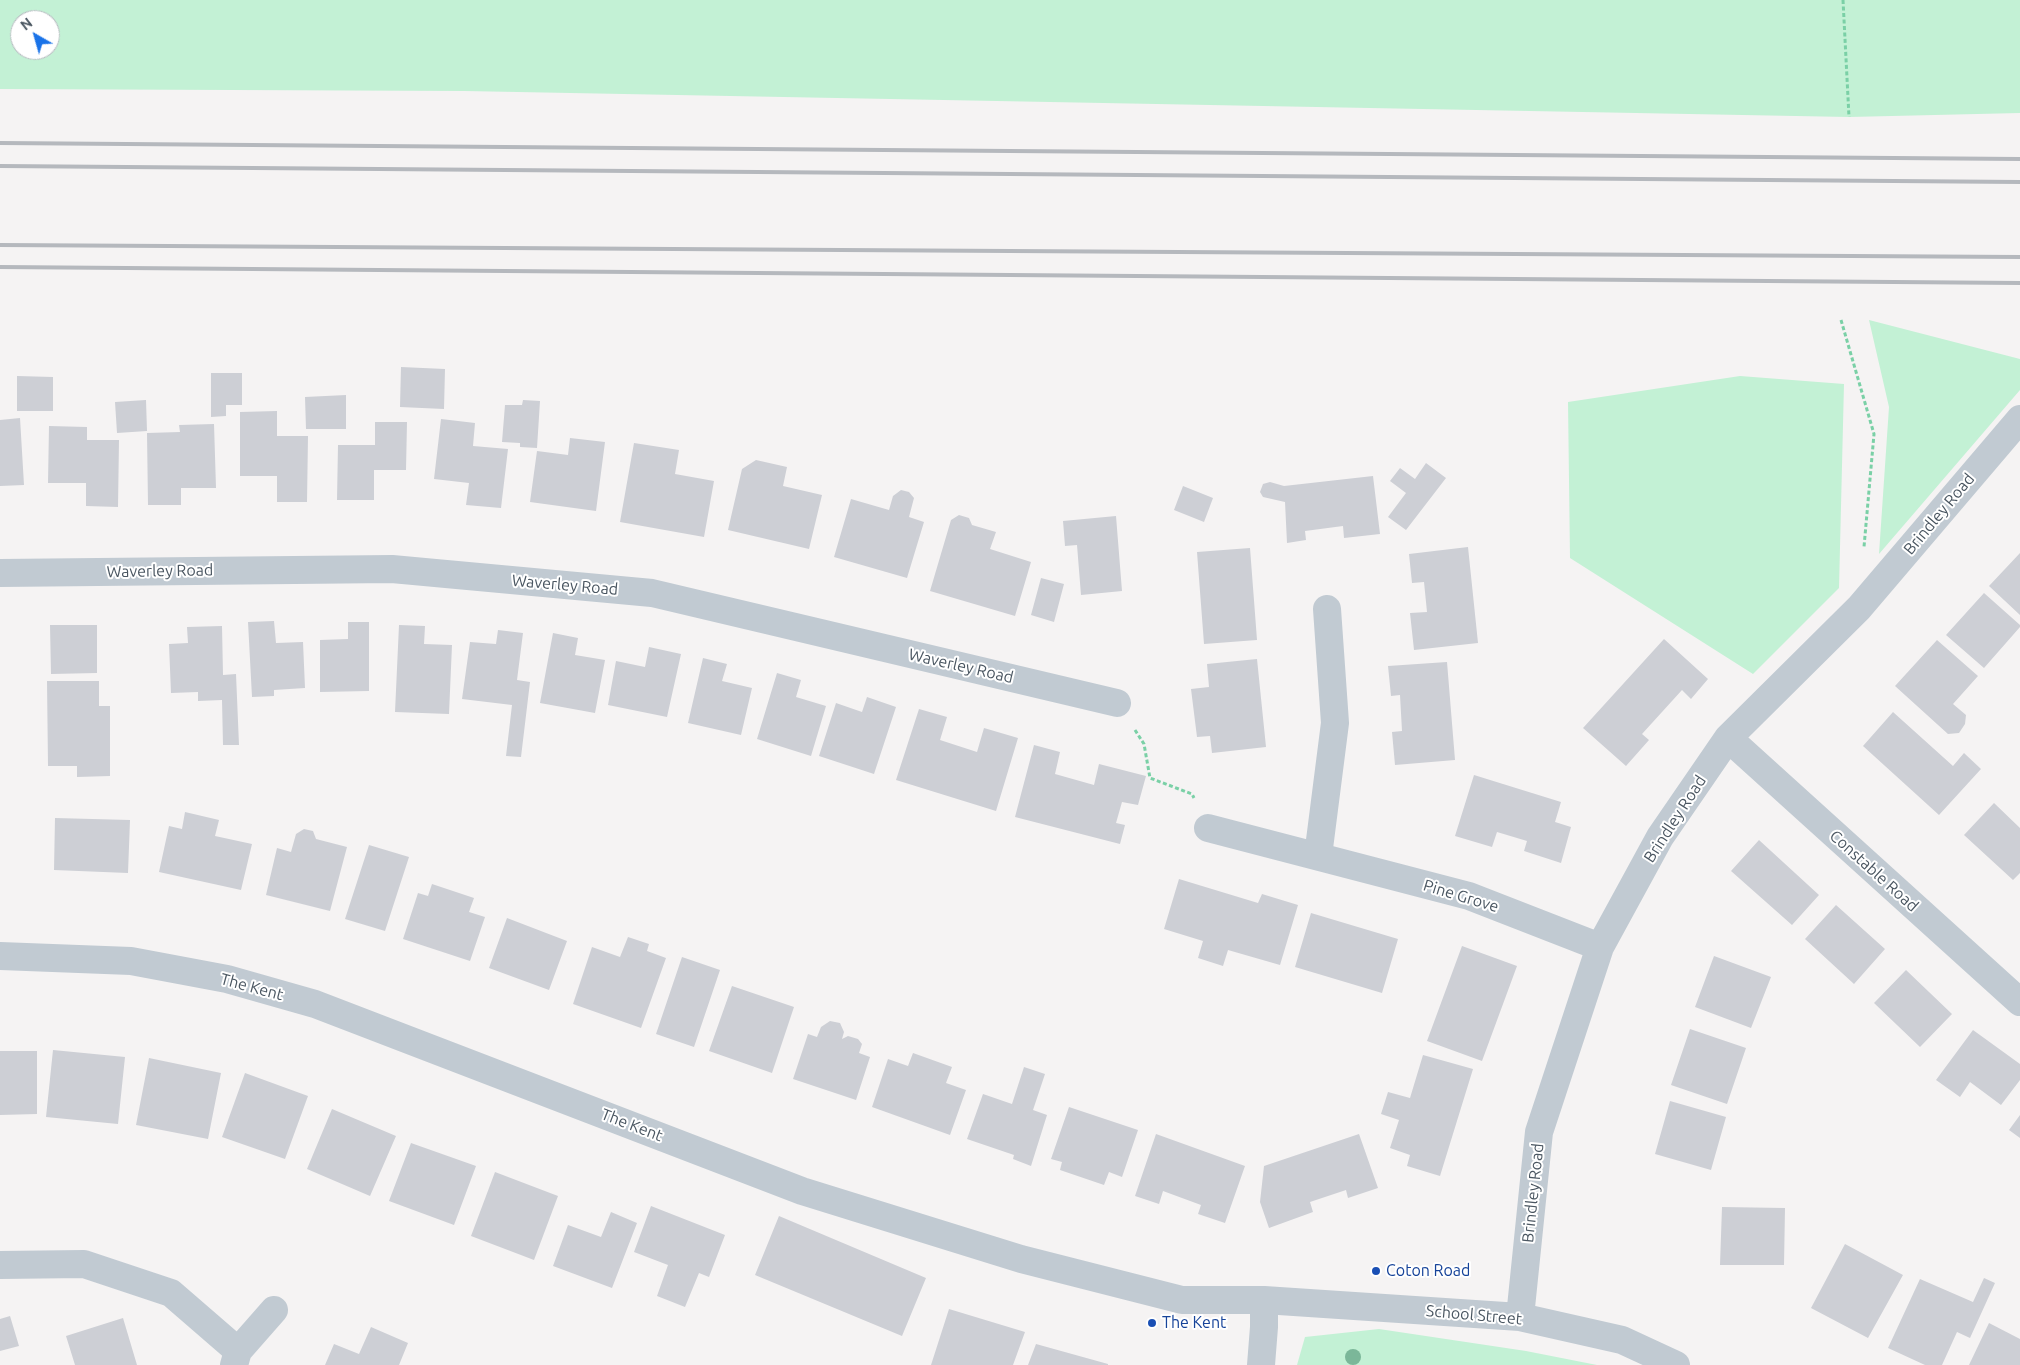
<!DOCTYPE html>
<html>
<head>
<meta charset="utf-8">
<style>
  body { margin:0 }
  #map { position:relative; width:2020px; height:1365px; overflow:hidden; background:#f5f3f3; font-family:Ubuntu,sans-serif }
  canvas { display:block }
  .north { position:absolute; left:10px; top:10px; width:50px; height:50px; box-sizing:border-box; background:#fff; border:1px solid #b7bbc0; border-radius:50%; rotate:322deg; font-size:14px; font-weight:700; line-height:20px; text-align:center; color:#4a5661 }
  .north::after { content:''; display:block; margin:auto; width:18px; height:22px; background:#1a73e8; clip-path:polygon(50% 0,100% 100%,50% 72%,0 100%) }
</style>
</head>
<body>
<div id="map">
<canvas width="2020" height="1365"></canvas>
<div class="north">N</div>
</div>
<script>
const ctx = document.querySelector('canvas').getContext('2d');
ctx.lineJoin = 'round';
function fillPath(path, color) {
  ctx.fillStyle = color;
  ctx.fill(path, 'evenodd');
}
function stroke(path, color, width, dash) {
  ctx.strokeStyle = color;
  ctx.lineWidth = width;
  ctx.lineCap = dash ? 'butt' : 'round';
  ctx.setLineDash(dash || []);
  ctx.stroke(path);
}
function drawText(font, color, halo, rows, align = 'center') {
  ctx.font = font + ' Ubuntu,sans-serif';
  ctx.lineWidth = 4;
  ctx.setLineDash([]);
  ctx.textBaseline = 'middle';
  ctx.strokeStyle = halo;
  ctx.fillStyle = color;
  for (const [text, x, y, turn = 0] of rows) {
    ctx.save();
    ctx.translate(x, y);
    ctx.rotate((+turn || 0) * Math.PI / 180);
    ctx.textAlign = isNaN(turn) ? turn : align;
    if (halo) ctx.strokeText(text, 0, 0);
    ctx.fillText(text, 0, 0);
    ctx.restore();
  }
}
const green = new Path2D(`
  M0,0h2020v113l-171,4 -1385,-26 -464,-2zM20,20h30v30h-30z
  M1869,320l151,39v31l-141,164 10,-147z
  M1740,376l104,8 -5,204 -86,86 -183,-116 -2,-156z
  M1379,1329l147,22 71,14h-300l8,-28z`);
const building = new Path2D(`
  M401,367l44,2 -1,40 -44,-2z
  M211,373h31v32h-16v11l-15,1z
  M17,376l36,1v34h-36z
  M346,395v34h-40l-1,-32z
  M146,400l1,31 -30,2 -2,-31z
  M523,400l17,1 -3,47 -17,-1v-4l-18,-1 3,-37h17z
  M277,411v25h31l-1,66h-30v-26h-37v-64z
  M20,418l4,67 -24,1v-66z
  M441,419l34,4 -2,23 35,3 -7,59 -35,-3 3,-22 -35,-4z
  M375,422h32l-1,48h-32v30h-37l1,-55h37z
  M214,424l2,64h-35v17h-33l-1,-72 33,-1 -1,-7z
  M49,426l38,1v13h32l-1,67 -32,-1v-23h-38z
  M570,438l35,4 -9,69 -66,-9 7,-51 31,4z
  M634,443l45,7 -4,24 39,7 -10,56 -84,-15z
  M756,460l31,7 -4,19 39,9 -13,54 -81,-19 14,-61z
  M1426,463l20,15 -40,52 -18,-13 18,-24 -16,-12 10,-13 15,11z
  M1373,476l7,58 -36,4 -1,-12 -38,5 1,9 -19,3 -2,-41 -22,-5 -3,-5 3,-8 7,-2 14,4z
  M1183,486l30,12 -9,24 -30,-12z
  M901,490l8,2 5,6 -5,19 15,5 -17,56 -73,-21 17,-58 38,11 4,-14z
  M959,515l10,3 3,7 24,7 -6,17 41,13 -16,54 -85,-25 21,-71z
  M1116,516l6,75 -41,4 -4,-50 -12,1 -2,-25z
  M1468,547l10,96 -64,7 -4,-37 17,-1 -3,-30 -12,1 -3,-29z
  M1250,548l7,92 -53,4 -7,-92z
  M2020,553v62l-31,-29z
  M1041,578l23,6 -10,38 -23,-7z
  M1984,593l36,32v2l-36,41 -38,-33z
  M274,621l2,22 27,-1 2,46 -31,2v6l-22,1 -4,-75z
  M348,622h21v69l-49,1v-52l28,-1z
  M50,625h47v48l-46,1z
  M399,625l26,1 -1,18 28,1 -3,69 -54,-2z
  M222,626l1,49 13,-1 3,71h-16l-1,-45 -24,1v-9l-27,1 -2,-49 19,-1 -1,-16z
  M498,630l25,3 -6,47 13,2 -9,75 -15,-1 6,-51 -50,-6 8,-57 26,2z
  M553,633l25,5 -3,17 30,5 -10,53 -55,-10z
  M1664,639l44,40 -17,20 -9,-9 -40,44 7,6 -23,26 -43,-38z
  M1937,640l41,36 -25,28 13,11 -1,9 -6,9 -11,1 -53,-48z
  M649,647l32,7 -14,63 -59,-12 8,-44 29,6z
  M703,658l24,6 -5,17 30,7 -11,47 -53,-12z
  M1257,659l9,88 -54,6 -2,-17 -13,1 -6,-48 18,-2 -2,-23z
  M1447,662l8,98 -60,5 -3,-33 10,-1 -2,-36 -9,1 -3,-30z
  M777,673l24,7 -5,17 30,9 -15,50 -54,-17z
  M47,681h52v25h11v70l-33,1v-11h-29z
  M867,697l29,10 -22,67 -55,-18 17,-53 26,9z
  M919,709l28,8 -7,23 37,12 7,-24 34,10 -22,73 -100,-31z
  M1893,712l60,54 11,-13 17,16 -42,46 -76,-69z
  M1034,745l26,7 -5,22 39,11 5,-21 47,12 -8,29 -16,-3 -6,21 9,2 -5,19 -105,-27z
  M1474,775l87,27 -6,20 16,5 -10,36 -37,-12 3,-10 -30,-9 -5,15 -37,-11z
  M1994,803l26,25v45l-7,7 -49,-45z
  M185,812l34,8 -4,16 37,8 -11,46 -82,-18 10,-46 13,3z
  M55,818l75,2 -2,53 -74,-3z
  M304,829l9,2 3,8 31,8 -17,64 -64,-16 11,-47 14,4 5,-18z
  M1759,840l60,55 -27,30 -61,-54z
  M369,845l40,12 -24,74 -40,-12z
  M1179,879l79,24 4,-9 36,11 -18,60 -52,-15 -5,16 -25,-8 5,-17 -39,-12z
  M432,884l42,14 -5,14 16,5 -15,44 -67,-22 15,-46 10,3z
  M1836,905l49,44 -31,35 -49,-45z
  M1311,913l87,26 -16,54 -87,-26z
  M507,918l60,23 -18,49 -60,-22z
  M628,937l21,7 -2,7 19,7 -25,70 -68,-24 19,-57 28,10z
  M1462,946l55,20 -35,95 -55,-20z
  M1714,956l57,21 -20,51 -56,-21z
  M682,957l38,13 -26,77 -38,-13z
  M1906,970l46,44 -32,33 -46,-44z
  M732,986l62,21 -22,66 -63,-22z
  M830,1021l10,2 4,9 -2,7 6,-3 10,3 4,5 -3,9 11,4 -14,43 -63,-21 15,-45 9,3 4,-10z
  M1690,1029l56,19 -19,56 -56,-19z
  M1973,1030l47,34v16l-19,25 -31,-23 -10,15 -24,-17z
  M53,1050l72,7 -7,67 -72,-7z
  M0,1051h37v63l-37,1z
  M913,1053l39,14 -6,16 20,7 -16,45 -78,-28 16,-48 20,7z
  M1423,1055l50,14 -33,107 -33,-10 3,-11 -20,-7 9,-28 -18,-6 7,-22 22,6z
  M149,1058l72,15 -13,66 -72,-14z
  M1024,1067l21,7 -12,36 14,5 -16,51 -18,-7 1,-4 -47,-16 16,-45 29,10z
  M245,1073l63,23 -23,63 -63,-22z
  M1670,1101l56,16 -15,53 -56,-16z
  M1069,1107l69,23 -16,47 -13,-5 -5,13 -44,-15 2,-8 -11,-3z
  M332,1109l64,27 -26,60 -63,-27z
  M2020,1115v23l-11,-8z
  M1156,1134l89,32 -20,57 -27,-9 3,-9 -38,-14 -4,13 -24,-8z
  M1359,1134l19,54 -30,10 -2,-8 -36,12 3,10 -44,16 -9,-26 4,-36z
  M411,1143l65,23 -22,59 -65,-24z
  M495,1172l63,24 -24,64 -63,-24z
  M651,1206l74,29 -16,42 -10,-4 -14,34 -28,-11 11,-31 -34,-13z
  M1722,1207l63,1 -1,57h-64z
  M611,1212l26,11 -25,65 -59,-22 15,-41 33,12z
  M779,1216l147,62 -24,58 -147,-61z
  M1845,1244l58,31 -35,63 -57,-30z
  M1984,1278l11,5 -25,55 -13,-6 -15,33h-17l-37,-17 32,-69 53,23z
  M949,1309l76,23 -12,33h-82z
  M10,1316l9,30 -19,5v-32z
  M123,1318l14,47h-62l-9,-29z
  M1989,1323l31,16v26h-51z
  M371,1327l37,16 -9,22h-74l9,-21 25,10z
  M1036,1344l72,20v1h-80z`);
const path = new Path2D(`
  M1843,0l6,117
  M1841,320l33,114 -10,113
  M1135,730l9,14 6,34 42,16 2,4`);
const minor = new Path2D(`
  M0,573l392,-4 260,24 465,110
  M1728,738l292,264
  M1208,828l261,68 131,51
  M1318,856l17,-133 -8,-114
  M0,956l131,5 96,18 88,25 487,187 219,68 161,41h82l256,17 102,23 54,25
  M0,1265l84,-1 87,29 67,58
  M1520,1317l19,-185 61,-185 60,-110 68,-99 131,-130 161,-189
  M234,1365l4,-14 36,-41
  M1261,1365l3,-38v-27`);
const rail = new Path2D(`
  M0,143l2020,16
  M0,166l2020,16
  M0,245l2020,12
  M0,267l2020,16`);
const trees = [
  [1353,1357]
];
const markers = [
  [1376,1271,5,"#1a4fb4"],
  [1152,1323,5,"#1a4fb4"]
];
const streetNames = [
  ["Brindley Road",1939,514,-50],
  ["Waverley Road",160,571,-1],
  ["Waverley Road",565,585,5],
  ["Waverley Road",961,666,13],
  ["Brindley Road",1675,819,-57],
  ["Constable Road",1874,871,42],
  ["Pine Grove",1461,896,17],
  ["The Kent",252,987,15],
  ["The Kent",632,1125,21],
  ["Brindley Road",1533,1193,-84],
  ["School Street",1474,1315,5]
];
const transitNames = [
  ["Coton Road",1386,1271],
  ["The Kent",1162,1323]
];
fillPath(green, '#c3f1d5');
fillPath(building, '#cdcfd5');
stroke(path, '#7ad0a6', 3, [4, 2.5]);
stroke(minor, '#c1cad2', 28);
stroke(rail, '#b5b8bd', 4);
ctx.fillStyle = '#7bb799';
for (const [x, y] of trees) {
  ctx.beginPath();
  ctx.arc(x, y, 8, 0, 2 * Math.PI);
  ctx.fill();
}
for (const [x, y, r, color] of markers) {
  const dot = new Path2D();
  dot.arc(x, y, r, 0, 2 * Math.PI);
  ctx.fillStyle = color;
  ctx.fill(dot);
  stroke(dot, '#fff', 2);
}
drawText('16px', '#4a5661', '#fff', streetNames);
drawText('16px', '#164399', '#fff', transitNames, 'left');
</script>
</body>
</html>
